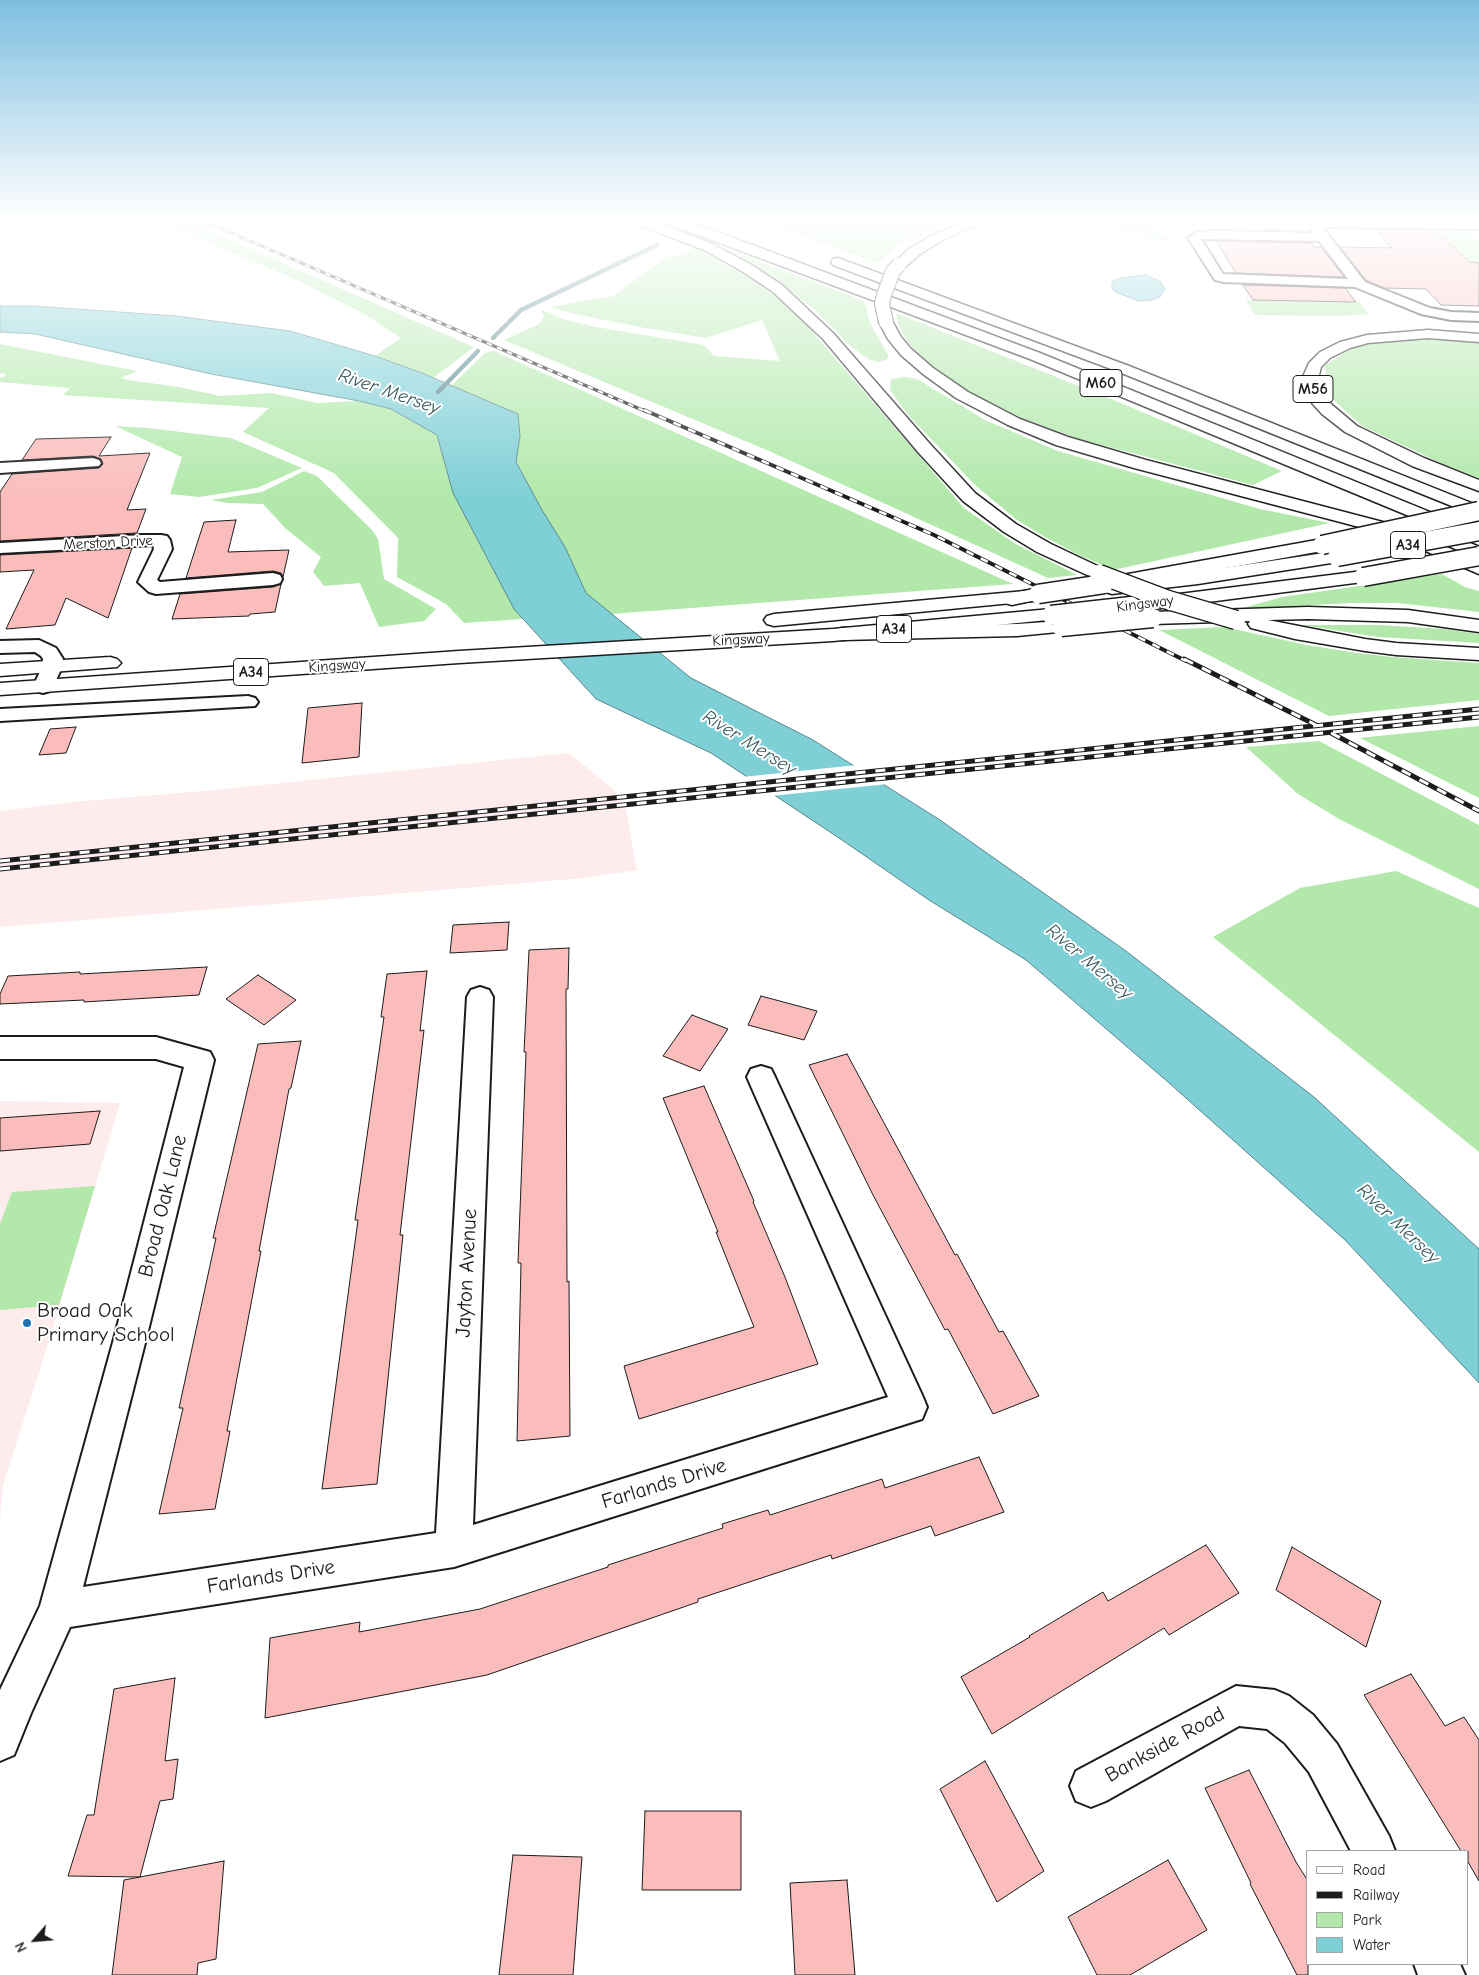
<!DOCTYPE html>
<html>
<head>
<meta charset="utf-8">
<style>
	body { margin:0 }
	#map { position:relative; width:1479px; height:1975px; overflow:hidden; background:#fff; font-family:"Comic Neue",sans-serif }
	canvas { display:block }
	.legend { position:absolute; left:1306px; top:1850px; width:162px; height:115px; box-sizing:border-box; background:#fff; border:1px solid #a4a4a4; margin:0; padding:6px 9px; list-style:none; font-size:15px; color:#1c1c1c }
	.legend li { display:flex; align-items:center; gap:10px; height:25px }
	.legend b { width:25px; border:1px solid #a4a4a4 }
	.north { position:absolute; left:10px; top:1915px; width:50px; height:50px; -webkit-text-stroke:4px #fff; paint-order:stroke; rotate:243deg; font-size:14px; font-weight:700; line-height:20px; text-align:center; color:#1c1c1c }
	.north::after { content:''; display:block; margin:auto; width:18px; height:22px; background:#1c1c1c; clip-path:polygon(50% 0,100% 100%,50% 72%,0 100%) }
</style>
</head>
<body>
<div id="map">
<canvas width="1479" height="1975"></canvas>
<ul class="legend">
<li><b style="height:6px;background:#fff"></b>Road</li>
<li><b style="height:6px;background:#1c1c1c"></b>Railway</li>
<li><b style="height:14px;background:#b2e9ab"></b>Park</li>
<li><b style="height:14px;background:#7ecfd6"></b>Water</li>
</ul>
<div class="north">N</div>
</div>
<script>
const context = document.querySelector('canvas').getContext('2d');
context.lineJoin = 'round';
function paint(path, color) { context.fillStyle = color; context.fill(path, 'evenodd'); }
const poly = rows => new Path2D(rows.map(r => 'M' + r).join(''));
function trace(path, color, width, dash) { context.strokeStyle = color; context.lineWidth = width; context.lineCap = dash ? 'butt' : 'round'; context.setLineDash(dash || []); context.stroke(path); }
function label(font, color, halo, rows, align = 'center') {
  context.font = font + ' "Comic Neue",sans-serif'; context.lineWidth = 4; context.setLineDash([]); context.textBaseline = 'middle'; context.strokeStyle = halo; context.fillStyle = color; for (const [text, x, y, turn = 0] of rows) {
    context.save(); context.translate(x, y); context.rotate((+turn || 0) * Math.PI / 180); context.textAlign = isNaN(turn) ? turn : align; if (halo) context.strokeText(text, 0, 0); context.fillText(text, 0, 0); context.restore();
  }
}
const built = poly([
	[569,753,614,790,626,810,637,870,584,878,0,927,0,811,73,802,215,790],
	[0,1101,120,1103,49,1341,3,1485,0,1521]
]);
const green = poly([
	[158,221,187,221,474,347,433,378,387,362,375,356,401,338,363,313,288,276],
	[764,221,952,221,900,243,877,263],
	[1098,221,1140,221,1156,226,1149,228,1173,238,1162,242],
	[1430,226,1461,227,1469,229,1475,234,1471,235,1479,243,1479,259,1477,260,1479,262,1457,262,1447,241,1448,240,1444,236,1427,233,1424,230],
	[718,246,864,301,870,323,889,356,886,360,879,362,868,359,848,344,814,309,760,271],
	[695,248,746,276,771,293,797,314,964,508,1014,543,1077,575,1048,578,769,451,504,340,539,324,544,317,540,309,563,319,596,327,704,345,714,356,780,361,762,320,706,338,640,327,575,314,550,307,613,296,659,262],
	[1246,300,1360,302,1368,314,1339,316,1254,315],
	[896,313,1121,403,1282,471,1253,485,1079,439,1020,417,973,394,933,368,915,351,905,337,898,324],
	[1395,339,1437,339,1479,342,1479,478,1443,464,1362,426,1327,394,1325,365,1350,350,1370,344],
	[0,344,137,371,121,378,128,380,179,387,220,396,272,393,317,403,359,401,391,409,437,435,453,493,514,609,523,619,464,623,446,604,397,577,398,538,334,473,243,432,269,408,63,395,70,388,0,382,0,378,6,376,3,373,0,374],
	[494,351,1013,584,611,614,586,593,565,547,542,510,516,461,520,436,518,414,450,387,485,353],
	[905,377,917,379,985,420,1058,451,1260,509,1330,523,1113,570,1077,554,1045,537,1017,520,975,485,909,416,890,390,891,379],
	[115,426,148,428,231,438,302,468,257,488,199,497,170,494,182,457],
	[304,471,317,476,372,530,378,539,384,579,436,609,424,621,379,627,360,583,324,586,313,572,321,557,286,529,263,504,227,503,211,500,262,492],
	[1442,574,1465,587,1479,591,1479,612,1398,603,1351,603,1239,609,1282,597],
	[1302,625,1378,625,1444,629,1479,634,1479,643,1378,637],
	[1224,627,1307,645,1357,653,1392,657,1479,663,1479,700,1329,716,1159,630],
	[1479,726,1479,798,1360,738,1368,737],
	[1319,741,1479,825,1479,889,1339,819,1298,794,1246,747],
	[1396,871,1479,908,1479,1152,1213,937,1300,888],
	[95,1186,59,1305,0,1310,0,1224,12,1192]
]);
const water = poly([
	[1146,275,1160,281,1165,289,1160,297,1152,300,1139,301,1115,292,1112,288,1112,282,1120,278,1146,275],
	[0,306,33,306,176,316,290,331,375,356,422,373,518,414,520,436,516,462,542,510,565,547,586,593,691,678,813,740,940,820,1126,951,1314,1097,1479,1249,1479,1383,1345,1240,1168,1082,1026,960,929,900,842,840,711,753,596,699,514,609,453,493,437,435,391,409,359,401,211,374,35,334,0,332,0,306]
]);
const pier = poly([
	[857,765,888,784,771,796,742,777]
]);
const stream = poly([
	[493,338,521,310,657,245],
	[438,392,478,351]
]);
const building = poly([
	[1203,221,1296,223,1302,231,1209,230,1203,221],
	[1378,233,1434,233,1442,236,1469,262,1479,263,1479,306,1441,305,1426,289,1384,288,1366,280,1340,247,1392,248,1378,233],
	[1216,241,1311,243,1314,247,1321,247,1344,277,1236,273,1216,241],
	[1243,285,1345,288,1356,302,1253,300,1243,285],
	[111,437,99,456,150,453,127,510,146,509,137,533,0,541,0,492,12,474,99,468,103,464,101,459,93,456,22,460,36,439,111,437],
	[236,520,228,552,289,550,283,577,281,573,273,571,186,578,204,522,236,520],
	[132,548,108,618,66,598,55,625,6,629,34,570,0,572,0,555,132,548],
	[281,584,275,612,250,614,249,616,172,619,180,594,273,587,281,584],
	[362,703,359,757,302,763,308,708,362,703],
	[76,727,66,753,39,755,50,729,76,727],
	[509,922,507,950,450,953,453,925,509,922],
	[569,948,568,989,566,989,567,1282,569,1281,570,1436,517,1441,521,1263,518,1263,526,1052,524,1052,529,950,569,948],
	[207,967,199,995,84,1002,84,1000,0,1004,0,994,8,976,80,972,80,974,207,967],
	[427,971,420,1031,424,1030,400,1235,403,1235,377,1484,322,1489,358,1220,355,1220,384,1017,381,1017,387,974,427,971],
	[258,975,296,1000,264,1025,226,999,258,975],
	[761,996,817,1011,804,1040,748,1025,761,996],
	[692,1015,728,1029,700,1071,663,1056,692,1015],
	[301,1041,291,1088,289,1089,259,1251,261,1251,227,1431,230,1431,215,1509,159,1514,183,1408,179,1408,216,1238,213,1238,258,1044,301,1041],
	[847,1054,955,1255,957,1254,999,1332,1003,1331,1039,1396,993,1414,948,1329,945,1330,873,1195,809,1065,847,1054],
	[704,1086,754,1201,753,1202,785,1277,818,1364,639,1419,624,1366,754,1327,716,1232,718,1232,663,1098,704,1086],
	[100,1111,90,1144,0,1151,0,1118,100,1111],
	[979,1457,1004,1512,935,1536,931,1526,832,1559,831,1555,698,1599,698,1602,487,1675,265,1718,270,1638,360,1622,359,1632,480,1609,608,1567,608,1565,723,1528,722,1524,768,1510,770,1515,882,1479,885,1488,979,1457],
	[1206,1545,1239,1593,1169,1635,1164,1628,992,1734,961,1677,1030,1637,1029,1636,1103,1592,1108,1601,1206,1545],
	[1292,1547,1381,1601,1366,1647,1276,1590,1292,1547],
	[1411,1674,1445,1726,1464,1717,1479,1740,1479,1881,1468,1862,1468,1851,1461,1851,1364,1695,1411,1674],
	[175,1678,165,1761,178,1759,173,1799,160,1801,140,1877,68,1876,87,1815,94,1815,114,1689,175,1678],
	[985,1761,1044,1871,997,1902,940,1789,985,1761],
	[1249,1770,1296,1862,1308,1881,1308,1975,1297,1975,1250,1884,1251,1883,1205,1788,1249,1770],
	[645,1811,741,1811,741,1890,642,1890,645,1811],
	[513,1855,582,1857,573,1975,499,1975,513,1855],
	[1168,1860,1207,1930,1130,1975,1097,1975,1068,1917,1168,1860],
	[224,1861,216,1959,198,1963,197,1975,112,1975,124,1880,224,1861],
	[847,1880,855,1975,795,1975,790,1883,847,1880]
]);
const minor = poly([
	[1315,221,1479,221,1479,229,1322,227,1365,282,1430,308,1451,312,1479,313,1479,321,1451,320,1421,314,1355,287,1224,282,1215,280,1188,238,1197,232,1216,231,1314,233,1309,225,1315,221],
	[1201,239,1319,241,1348,279,1223,274,1201,239],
	[93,458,99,460,101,463,99,466,0,473,0,463,93,458],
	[142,535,161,535,167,536,170,540,172,549,157,580,160,582,273,573,280,575,282,579,280,583,273,585,156,594,149,592,138,582,154,549,153,545,0,553,0,543,142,535],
	[39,640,56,648,63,659,62,667,53,687,50,691,43,693,36,691,33,687,42,667,43,659,41,656,35,652,0,653,0,641,39,640],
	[248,696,255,698,258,702,255,706,0,721,0,709,248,696],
	[480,987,489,990,493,997,473,1525,888,1397,747,1077,751,1069,761,1066,771,1069,775,1077,922,1395,927,1407,922,1419,454,1567,70,1627,31,1713,14,1755,0,1761,0,1690,40,1606,115,1335,184,1067,156,1059,0,1059,0,1037,156,1037,210,1052,214,1060,147,1335,83,1587,436,1533,467,997,471,990,480,987],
	[1236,1686,1275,1690,1289,1696,1313,1715,1337,1744,1389,1836,1395,1851,1351,1851,1309,1772,1285,1743,1267,1729,1239,1726,1106,1801,1091,1807,1076,1801,1070,1786,1076,1771,1236,1686],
	[1414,1964,1460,1964,1465,1975,1418,1975,1414,1964]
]);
const trunk = poly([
	[1337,551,1344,553,1346,557,1344,561,1198,584,1112,594,1105,592,1102,588,1105,584,1112,582,1198,572,1337,551],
	[1363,571,1370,573,1373,577,1370,581,1131,612,1124,610,1121,606,1124,602,1131,600,1363,571],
	[1036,590,1043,592,1046,596,1043,600,774,626,767,624,764,620,767,616,774,614,1036,590],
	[1051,609,1058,611,1061,615,1058,619,833,641,459,663,0,695,0,683,459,651,833,629,1051,609],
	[110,657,117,659,121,663,117,667,0,676,0,664,110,657]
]);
const motorway = poly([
	[634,221,652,221,712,244,750,264,782,285,833,333,930,444,975,493,1016,524,1051,544,1106,570,1109,574,1106,578,1322,539,1329,541,1331,545,1329,549,1322,551,1104,590,1097,588,1094,584,1098,580,1037,552,1004,532,963,501,918,452,823,339,772,291,740,270,704,250,636,224,634,221],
	[667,221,685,221,723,234,1040,353,1479,532,1479,545,1030,359,669,224,667,221],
	[967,221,984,221,939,242,920,254,904,268,894,268,892,265,910,248,931,236,967,221],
	[838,258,1129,366,1479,506,1479,517,1119,372,833,265,831,262,833,259,838,258],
	[886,318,891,319,901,337,911,349,933,368,968,392,1020,419,1068,437,1146,460,1398,526,1479,561,1479,574,1386,534,1134,468,1056,445,1008,425,956,398,923,374,901,355,888,339,879,322,881,319,886,318],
	[1428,330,1479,334,1479,342,1428,338,1368,343,1350,348,1330,358,1321,367,1318,379,1325,399,1357,426,1424,458,1479,480,1479,491,1412,466,1345,432,1322,414,1312,403,1302,379,1309,363,1320,352,1340,342,1367,335,1428,330],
	[1038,588,1045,590,1048,594,1045,598,1012,605,1005,603,1002,599,1005,595,1038,588],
	[1308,607,1408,610,1479,620,1479,632,1408,622,1308,619,1268,620,1365,639,1396,643,1479,648,1479,660,1396,655,1365,651,1295,639,1251,628,1248,624,1250,621,1153,624,1146,622,1143,618,1146,614,1153,612,1308,607],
	[1061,621,1068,623,1071,627,1068,631,1017,636,842,640,835,638,832,634,835,630,842,628,1017,624,1061,621]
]);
const railFar2 = poly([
	[204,221,647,412]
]);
const railFar1 = poly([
	[644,410,934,535,1186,661]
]);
const rail = poly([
	[1184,659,1316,725],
	[1331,733,1479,811],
	[0,861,1479,709],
	[0,869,1479,717]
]);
const trunkBridge = poly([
	[1337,557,1479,531],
	[1363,577,1479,556],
	[1051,615,1131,606]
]);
const motorwayBridgeFar1 = poly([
	[886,322,882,304,884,295,893,271,899,265]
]);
const motorwayBridge = poly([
	[1322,545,1479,511],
	[1099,574,1168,600,1236,620],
	[1038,594,1104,584],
	[1061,627,1153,618]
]);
const markers = [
	[27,1323,5,"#1f6fb2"]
];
const farStreetnames = [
	["Merston Drive",108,543,-3],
	["Kingsway",1145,604,-7],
	["Kingsway",741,640,-3],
	["Kingsway",337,666,-4]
];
const shields = [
	[1101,383,42],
	[1313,389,40],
	[1408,545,35],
	[894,629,35],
	[251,672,35]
];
const shieldNames = [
	["M60",1101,383],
	["M56",1313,389],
	["A34",1408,545],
	["A34",894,629],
	["A34",251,672]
];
const waterNames = [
	["River Mersey",389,392,19],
	["River Mersey",749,743,32],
	["River Mersey",1089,962,40],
	["River Mersey",1398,1224,44]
];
const nearStreetnames = [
	["Broad Oak Lane",163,1206,-76],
	["Jayton Avenue",467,1273,-87],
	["Farlands Drive",664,1484,-17],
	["Farlands Drive",271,1577,-9],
	["Bankside Road",1165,1745,-29]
];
const nearPoinames = [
	["Broad Oak",37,1311],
	["Primary School",37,1335]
];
paint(built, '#feebeb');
paint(green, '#b2e9ab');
paint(water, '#7ecfd6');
trace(water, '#57878c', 1);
paint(pier, '#fff');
trace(stream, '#57878c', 4.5);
paint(building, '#fabdbb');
trace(building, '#1c1c1c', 1);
trace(minor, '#1c1c1c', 4);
trace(trunk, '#1c1c1c', 3);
trace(motorway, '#1c1c1c', 3);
paint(minor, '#fff');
paint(trunk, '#fff');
paint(motorway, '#fff');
trace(railFar2, '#1c1c1c', 3);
trace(railFar1, '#1c1c1c', 4);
trace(rail, '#1c1c1c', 5);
trace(railFar2, '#fff', 2, [5.5]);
trace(railFar1, '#fff', 2.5, [8]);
trace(rail, '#fff', 3, [10]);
trace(trunkBridge, '#1c1c1c', 21, []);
trace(motorwayBridgeFar1, '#1c1c1c', 16, []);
trace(motorwayBridge, '#1c1c1c', 21, []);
trace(trunkBridge, '#fff', 18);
trace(motorwayBridgeFar1, '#fff', 14);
trace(motorwayBridge, '#fff', 18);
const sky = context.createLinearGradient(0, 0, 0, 498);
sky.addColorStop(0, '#7dbfe1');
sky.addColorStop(0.44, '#fff');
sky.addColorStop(1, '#ffffff00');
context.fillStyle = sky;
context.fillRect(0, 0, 1479, 498);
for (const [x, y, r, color] of markers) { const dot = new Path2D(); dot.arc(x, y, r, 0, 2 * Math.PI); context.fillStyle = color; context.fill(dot); trace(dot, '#fff', 2); }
label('15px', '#1c1c1c', '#fff', farStreetnames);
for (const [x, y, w] of shields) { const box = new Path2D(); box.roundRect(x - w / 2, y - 13.5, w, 27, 4); context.fillStyle = '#fff'; context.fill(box); trace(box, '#1c1c1c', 1); }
label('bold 16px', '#1c1c1c', null, shieldNames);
label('italic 19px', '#3e5b5d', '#fff', waterNames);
label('21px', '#1c1c1c', '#fff', nearStreetnames);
label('21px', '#1c1c1c', '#fff', nearPoinames, 'left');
</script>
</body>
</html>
